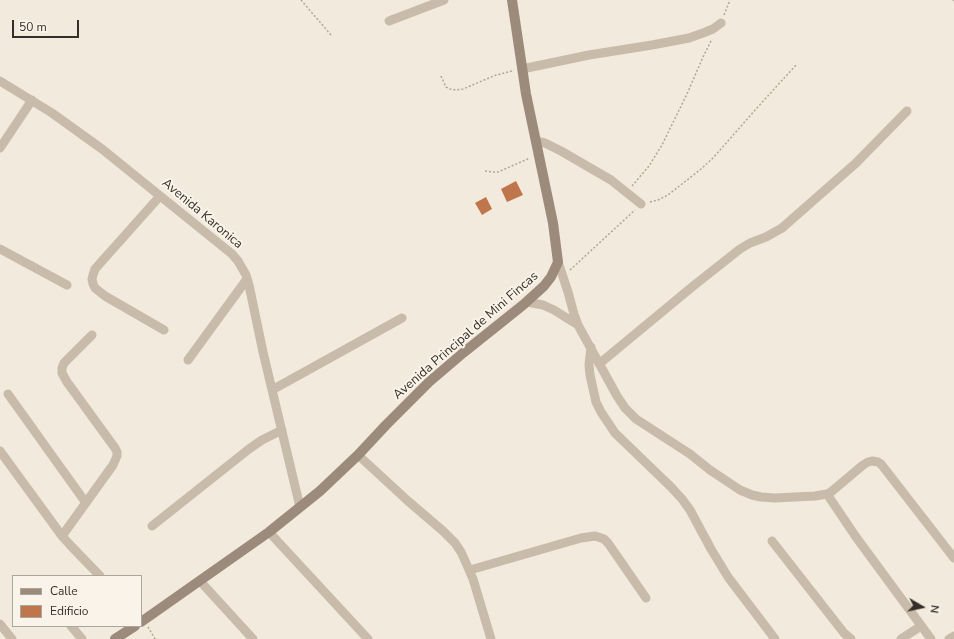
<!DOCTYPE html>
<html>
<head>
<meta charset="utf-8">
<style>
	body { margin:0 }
	#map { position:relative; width:954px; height:639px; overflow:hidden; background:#f1eadd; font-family:"Nunito Sans",sans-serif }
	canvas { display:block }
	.legend { position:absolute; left:12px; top:575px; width:130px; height:52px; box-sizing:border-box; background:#f9f3e9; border:1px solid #aba59c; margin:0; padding:5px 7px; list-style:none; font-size:12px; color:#362f29 }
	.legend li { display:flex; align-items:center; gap:8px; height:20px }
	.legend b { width:20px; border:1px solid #aba59c }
	.north { position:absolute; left:902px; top:587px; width:40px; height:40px; -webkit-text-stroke:3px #f9f3e9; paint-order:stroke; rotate:99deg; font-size:11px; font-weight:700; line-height:16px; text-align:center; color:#362f29 }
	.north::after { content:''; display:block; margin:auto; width:14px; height:18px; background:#362f29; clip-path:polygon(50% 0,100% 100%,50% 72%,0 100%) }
	.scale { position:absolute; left:12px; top:20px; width:67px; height:18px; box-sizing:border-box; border:2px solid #362f29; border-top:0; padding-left:5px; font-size:12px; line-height:14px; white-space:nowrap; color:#362f29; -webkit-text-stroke:3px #f9f3e9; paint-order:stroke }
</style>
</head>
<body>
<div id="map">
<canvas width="954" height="639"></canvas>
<ul class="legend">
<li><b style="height:5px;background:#9c8b7b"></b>Calle</li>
<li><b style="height:11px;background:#bf764d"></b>Edificio</li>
</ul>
<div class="north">N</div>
<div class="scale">50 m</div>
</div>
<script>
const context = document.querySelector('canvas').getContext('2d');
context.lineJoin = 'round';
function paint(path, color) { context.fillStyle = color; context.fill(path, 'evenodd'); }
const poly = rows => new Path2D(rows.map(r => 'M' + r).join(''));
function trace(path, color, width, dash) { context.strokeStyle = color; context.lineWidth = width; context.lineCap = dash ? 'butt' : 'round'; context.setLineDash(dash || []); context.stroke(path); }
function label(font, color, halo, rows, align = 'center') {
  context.font = font + ' "Nunito Sans",sans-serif'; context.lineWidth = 4; context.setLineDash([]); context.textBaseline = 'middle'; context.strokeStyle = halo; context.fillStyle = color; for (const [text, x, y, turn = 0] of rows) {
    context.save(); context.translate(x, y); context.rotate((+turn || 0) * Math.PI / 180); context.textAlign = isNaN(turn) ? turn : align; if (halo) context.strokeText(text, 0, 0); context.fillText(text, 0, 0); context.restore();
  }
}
const building = poly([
	[516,181,523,195,507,202,501,189],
	[486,197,492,209,482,215,475,203]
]);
const path = poly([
	[301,0,331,35],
	[953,0,954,1],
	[724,15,730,0],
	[441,76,446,87,450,89,456,90,463,89,496,75,512,71],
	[485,171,492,172,498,172,530,158],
	[632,186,649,166,662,145,687,94,703,57,712,39],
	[650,202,658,200,668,195,701,169,714,157,756,109,797,64],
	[570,270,635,210],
	[148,627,155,639]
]);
const street = poly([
	[389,21,444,0],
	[522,69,589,55,652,45,689,38,703,33,713,29,721,23],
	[0,81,52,113,102,149,232,254,238,261,246,275,249,285,263,352,300,507],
	[536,141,545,143,561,151,611,180,641,204],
	[0,148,32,100],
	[160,196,95,269,93,275,92,279,93,284,95,288,105,296,164,330],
	[0,249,67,285],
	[558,262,568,292,574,314,578,325,617,396,625,408,636,419,690,454,710,470,740,490,752,495,761,497,775,498,815,496,827,494,831,492,863,465,868,462,872,461,878,462,881,464,954,558],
	[527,302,543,305,554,310,578,325],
	[591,347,589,365,590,375,596,402,601,412,615,433,671,487,682,499,690,510,711,549,728,577,775,639],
	[188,360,247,279],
	[599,364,692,287,740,249,750,243,766,237,782,228,856,163,907,111],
	[272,390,402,318],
	[8,394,86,503],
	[0,451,62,536,71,546,100,576],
	[358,455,408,501,443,531,455,543,461,552,466,563,473,579,491,639],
	[827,494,856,537,931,639],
	[152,526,249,449,262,440,282,430],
	[269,532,368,639],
	[62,536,113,465,117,456,117,452,115,448,67,382,62,373,62,368,64,363,92,335],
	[772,541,844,633,851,639],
	[470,570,581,538,595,536,604,539,608,543,646,598],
	[200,581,253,639],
	[0,624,12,639],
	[71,626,82,639],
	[901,639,921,626],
	[949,639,954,636]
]);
const secondary = poly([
	[141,622,269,532,320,491,358,455,386,425,429,382,463,353,523,305,544,286,551,277,558,262,553,223,526,94,512,0],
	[115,639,135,626]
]);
const streetNames = [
	["Avenida Karonica",202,214,40],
	["Avenida Principal de Mini Fincas",466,336,-41]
];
paint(building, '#bf764d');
trace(path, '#b4a694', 1.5, [2, 2]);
trace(street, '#c8bbaa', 9);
trace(secondary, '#9c8b7b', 10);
label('13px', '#362f29', '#f9f3e9', streetNames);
</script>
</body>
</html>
